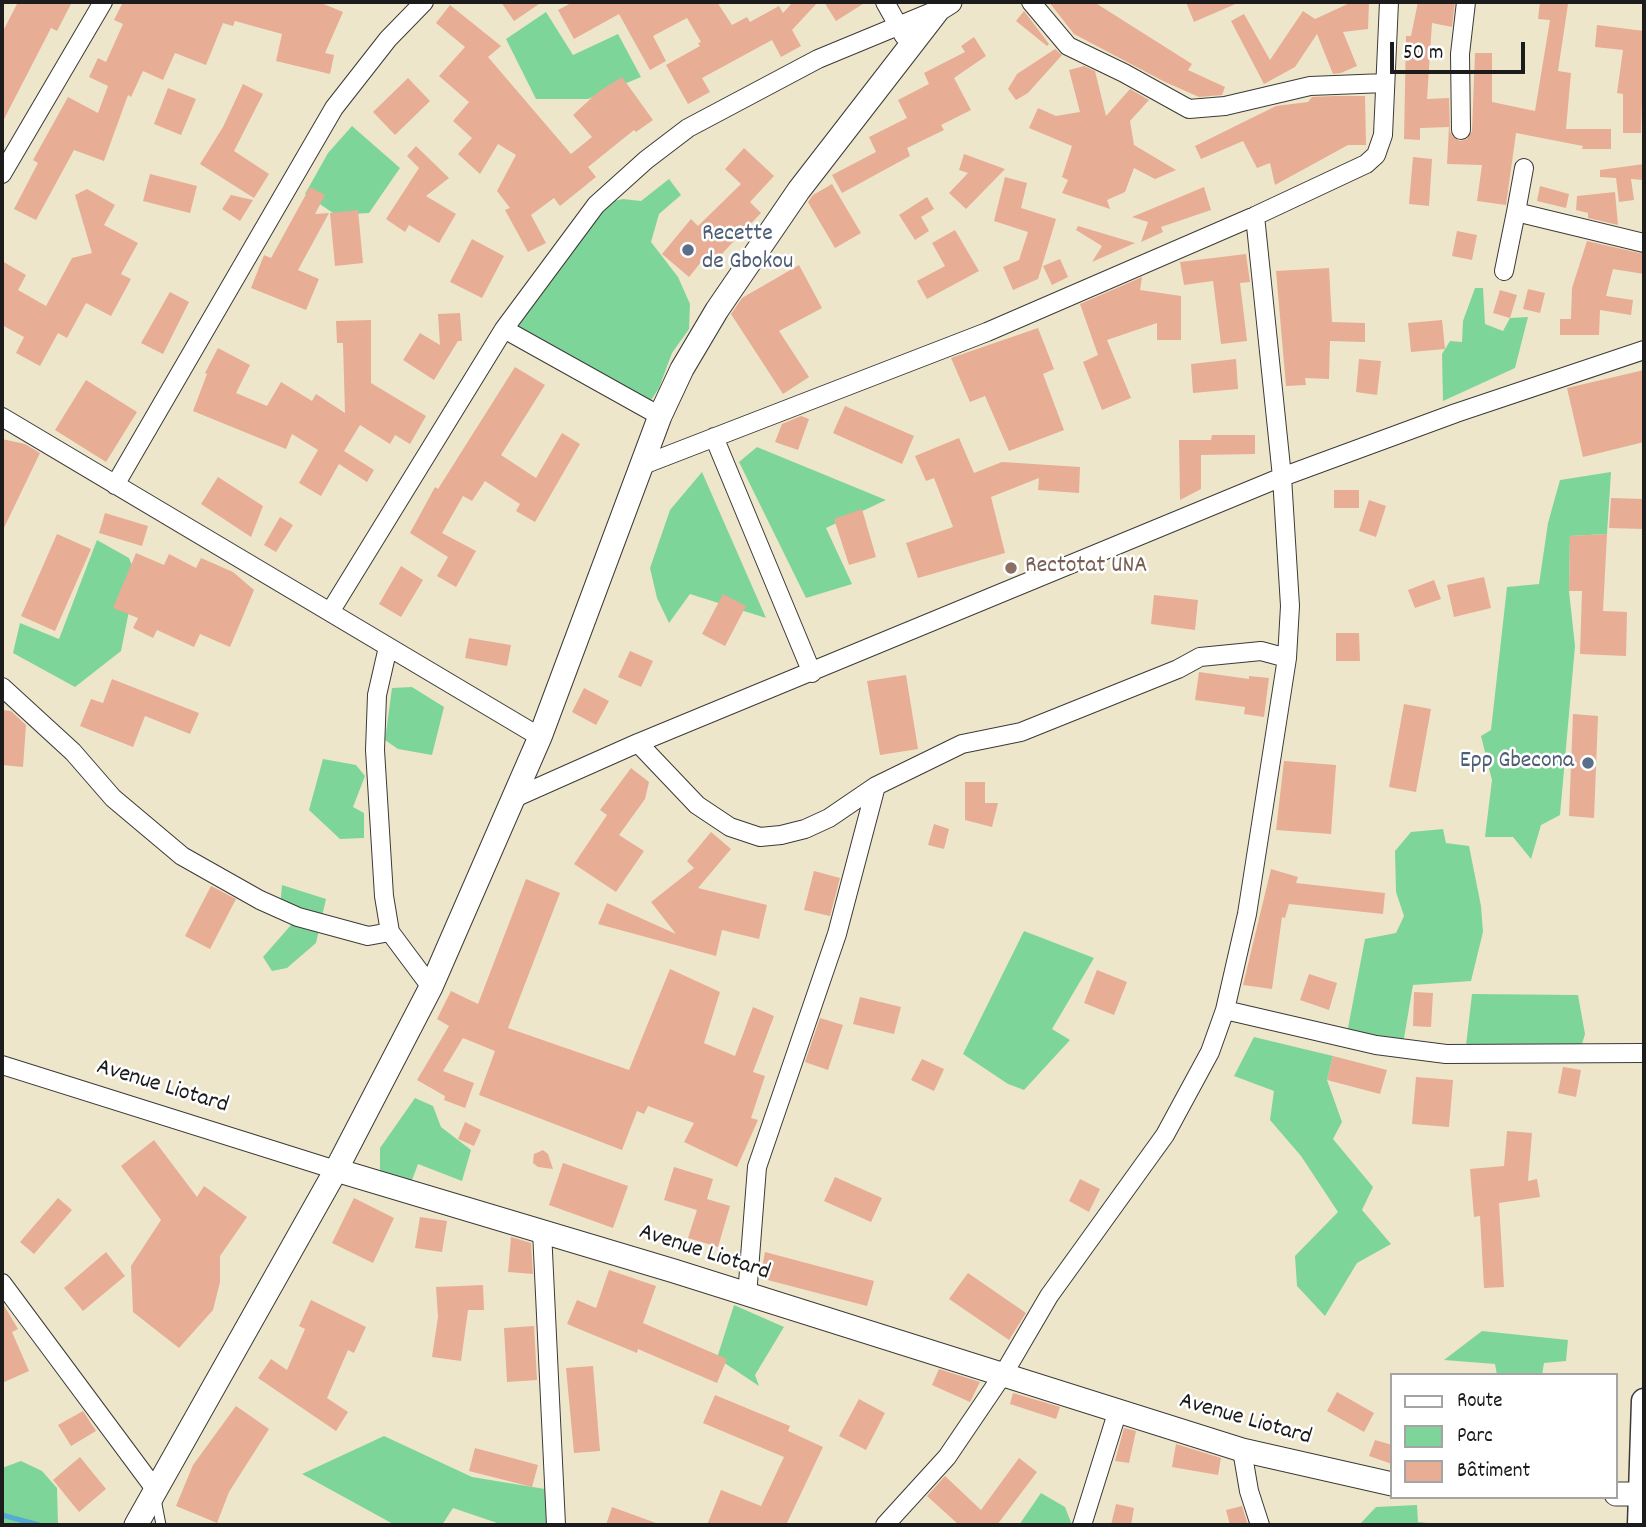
<!DOCTYPE html>
<html>
<head>
<meta charset="utf-8">
<style>
	body { margin:0 }
	#map { position:relative; width:1646px; height:1527px; overflow:hidden; background:#eee6cb; font-family:Dekko,sans-serif }
	canvas { display:block }
	.frame { position:absolute; inset:0; border:4px solid #1c1c1c; pointer-events:none }
	.legend { position:absolute; left:1390px; top:1373px; width:228px; height:126px; box-sizing:border-box; background:#fff; border:2px solid #a4a4a4; margin:0; padding:9px 12px; list-style:none; font-size:21px; color:#1c1c1c }
	.legend li { display:flex; align-items:center; gap:14px; height:35px }
	.legend b { width:35px; border:2px solid #a4a4a4 }
	.scale { position:absolute; left:1390px; top:42px; width:135px; height:32px; box-sizing:border-box; border:4px solid #1c1c1c; border-top:0; padding-left:9px; font-size:21px; line-height:24px; white-space:nowrap; color:#1c1c1c; -webkit-text-stroke:5px #fff; paint-order:stroke }
</style>
</head>
<body>
<div id="map">
<canvas width="1646" height="1527"></canvas>
<div class="frame"></div>
<ul class="legend">
<li><b style="height:9px;background:#fff"></b>Route</li>
<li><b style="height:19px;background:#7ed59a"></b>Parc</li>
<li><b style="height:19px;background:#e7ad95"></b>Bâtiment</li>
</ul>
<div class="scale">50 m</div>
</div>
<script>
const context = document.querySelector('canvas').getContext('2d');
context.lineJoin = 'round';
function paint(path, color) { context.fillStyle = color; context.fill(path, 'evenodd'); }
const poly = rows => new Path2D(rows.map(r => 'M' + r).join(''));
function trace(path, color, width, dash) { context.strokeStyle = color; context.lineWidth = width; context.lineCap = dash ? 'butt' : 'round'; context.setLineDash(dash || []); context.stroke(path); }
function label(font, color, halo, rows, align = 'center') {
  context.font = font + ' Dekko,sans-serif'; context.lineWidth = 5; context.setLineDash([]); context.textBaseline = 'middle'; context.strokeStyle = halo; context.fillStyle = color; for (const [text, x, y, turn = 0] of rows) {
    context.save(); context.translate(x, y); context.rotate((+turn || 0) * Math.PI / 180); context.textAlign = isNaN(turn) ? turn : align; if (halo) context.strokeText(text, 0, 0); context.fillText(text, 0, 0); context.restore();
  }
}
const green = poly([
	[546,12,573,55,618,34,641,77,588,99,536,99,506,39],
	[352,126,400,168,369,213,336,215,305,194,328,153],
	[669,179,681,195,659,214,651,242,678,277,690,304,689,329,672,353,659,388,646,408,504,329,596,205,623,199,641,201],
	[1475,288,1483,288,1485,324,1503,331,1510,318,1528,317,1515,368,1443,401,1442,354,1450,341,1462,342,1463,321],
	[757,447,886,500,826,528,852,584,806,598,739,462],
	[702,472,766,618,690,594,669,623,657,598,650,568,670,510],
	[1611,472,1607,534,1570,536,1569,591,1575,646,1560,815,1541,825,1531,859,1513,837,1485,837,1492,780,1481,736,1491,730,1507,587,1539,584,1548,523,1560,480],
	[97,540,129,558,136,576,121,651,75,687,13,653,20,623,59,639],
	[412,687,444,707,432,755,398,749,385,740,392,688],
	[323,759,356,765,365,776,353,807,364,813,364,838,340,839,309,810],
	[1443,829,1446,843,1469,846,1481,906,1483,932,1471,981,1413,985,1403,1044,1347,1033,1365,939,1396,933,1404,916,1396,892,1395,851,1411,832],
	[282,885,326,899,316,943,287,968,272,971,263,957,298,917,280,908],
	[1024,931,1094,958,1052,1029,1070,1040,1024,1090,1008,1084,963,1054],
	[1472,994,1578,995,1585,1034,1579,1054,1465,1054],
	[1254,1037,1333,1056,1327,1080,1342,1122,1333,1139,1373,1187,1362,1210,1391,1244,1357,1263,1325,1316,1297,1286,1295,1256,1338,1212,1301,1156,1270,1120,1274,1091,1234,1076],
	[415,1098,433,1106,441,1127,471,1150,462,1181,418,1164,408,1191,380,1177,380,1148],
	[734,1305,784,1327,755,1375,759,1386,717,1358],
	[1482,1331,1568,1340,1566,1361,1544,1363,1542,1375,1497,1375,1495,1364,1444,1360],
	[384,1436,472,1477,551,1490,556,1525,503,1525,453,1508,442,1525,395,1525,302,1474],
	[21,1461,42,1471,57,1488,58,1525,2,1525,2,1468],
	[1041,1493,1065,1507,1072,1525,1019,1525],
	[1417,1505,1418,1522,1446,1525,1359,1525,1376,1507]
]);
const stream = poly([
	[2,1515,39,1525]
]);
const building = poly([
	[18,2,72,2,57,31,51,28,2,123,2,33],
	[123,2,319,2,343,12,325,53,334,55,330,74,276,61,282,34,235,21,233,26,223,23,206,65,175,53,163,80,143,71,131,97,128,95,104,161,74,150,36,220,14,209,38,163,33,160,68,97,98,113,108,86,89,77,98,58,106,62,123,24,114,20],
	[501,2,542,2,514,21],
	[573,2,717,2,732,25,747,17,750,22,779,6,783,13,793,2,818,2,792,30,801,46,781,57,772,40,702,78,710,92,688,104,666,65,700,46,698,43,701,42,687,18,653,36,666,61,650,70,619,14,574,39,558,10],
	[824,2,866,2,836,21],
	[1049,2,1094,2,1192,64,1188,70,1225,87,1222,95,1199,97,1165,82,1074,34],
	[1186,2,1240,2,1194,22],
	[1352,2,1369,2,1368,29,1343,32,1357,66,1341,73,1333,74,1317,34,1295,67,1264,84,1231,21,1244,14,1270,60,1303,11,1315,19],
	[1418,2,1455,2,1452,27,1432,23,1427,99,1449,98,1450,131,1452,136,1460,141,1467,139,1472,131,1475,53,1492,53,1492,102,1535,111,1550,20,1538,19,1540,2,1568,4,1558,71,1571,73,1566,129,1611,129,1611,149,1582,149,1583,146,1516,133,1506,205,1477,201,1482,165,1447,164,1449,127,1420,128,1420,140,1404,139,1406,36,1411,36],
	[450,5,501,46,488,57,571,154,592,137,573,115,598,92,622,77,653,120,636,132,634,130,588,167,596,177,560,206,554,198,531,215,546,243,528,252,505,210,510,208,497,191,516,155,498,144,480,174,458,154,472,138,453,121,469,102,439,76,465,47,436,23],
	[1024,11,1049,44,1047,46,1016,21],
	[1597,25,1644,31,1641,133,1623,133,1623,94,1617,93,1623,50,1595,47],
	[974,37,986,56,954,78,971,110,941,125,944,130,907,148,910,156,842,193,832,175,876,152,869,137,907,118,898,100,929,84,924,73,965,52,961,46],
	[1055,49,1062,55,1028,93,1016,100,1008,89,1017,74],
	[1084,66,1095,71,1106,116,1130,89,1149,100,1130,121,1134,145,1176,170,1155,179,1134,168,1125,192,1107,200,1110,209,1062,193,1068,180,1062,177,1072,146,1029,128,1038,108,1056,116,1080,112,1069,70],
	[408,78,430,101,395,135,373,112],
	[243,84,263,94,234,151,269,174,254,198,200,164,223,127],
	[168,88,196,99,181,135,154,124],
	[1334,96,1365,96,1366,145,1348,145,1275,185,1270,163,1257,168,1243,141,1201,159,1195,146,1276,106,1308,102,1312,97],
	[416,146,449,178,426,196,456,214,439,243,409,225,405,232,386,219,419,168,407,156],
	[744,148,774,176,750,202,761,213,714,262,706,256,689,277,662,254,691,219,698,226,741,184,725,169],
	[964,154,1005,169,966,209,949,193,968,173,959,170],
	[1413,157,1432,159,1429,206,1409,204],
	[1644,164,1644,180,1631,179,1634,200,1619,202,1616,178,1600,177,1600,170],
	[150,174,197,186,190,213,143,201],
	[1005,177,1027,183,1021,208,1056,219,1038,279,1013,290,1003,267,1019,260,1028,232,994,221],
	[832,184,861,233,835,248,808,202,813,195],
	[1540,186,1569,194,1566,208,1537,201],
	[310,187,325,195,315,214,329,213,298,270,319,279,306,310,251,288,264,255,271,258],
	[1204,187,1211,210,1161,227,1163,232,1141,242,1148,222,1132,217],
	[87,189,115,205,104,225,138,243,121,274,131,279,111,316,86,303,67,338,58,333,40,366,16,353,24,337,2,325,2,261,26,275,18,290,46,306,72,258,92,253,75,195],
	[1615,192,1618,225,1588,218,1588,213,1576,210,1577,196],
	[231,195,253,200,240,221,222,209],
	[927,197,934,209,921,217,929,231,915,240,899,215],
	[358,210,363,263,335,266,330,213],
	[1078,226,1135,243,1092,262,1102,246,1076,230],
	[955,230,979,271,927,299,917,281,945,266,932,243],
	[1457,231,1477,235,1472,260,1452,256],
	[472,239,504,256,482,298,450,282],
	[1587,241,1644,254,1644,274,1613,269,1606,296,1633,300,1631,315,1600,310,1599,335,1560,335,1560,319,1571,319,1572,288],
	[1246,254,1250,282,1240,283,1247,341,1221,344,1213,281,1184,285,1180,262],
	[1060,259,1068,277,1052,285,1043,266],
	[799,265,822,308,779,331,809,377,783,394,731,314,742,298],
	[1329,268,1332,322,1365,323,1365,342,1330,341,1329,379,1305,378,1306,385,1286,386,1276,271],
	[1142,277,1140,290,1181,296,1181,340,1157,340,1157,323,1107,340,1131,398,1102,410,1083,362,1098,355,1080,304],
	[1528,289,1545,293,1540,313,1523,309],
	[1500,290,1517,295,1510,318,1493,313],
	[170,292,189,302,163,354,141,343],
	[460,313,462,341,458,341,434,380,403,360,420,333,440,345,438,314],
	[371,320,371,383,426,416,410,444,395,435,390,444,360,425,344,451,374,470,367,482,339,464,321,496,299,483,318,450,292,434,286,449,193,411,207,374,205,373,218,348,250,365,236,393,267,406,281,382,312,401,316,394,345,413,343,343,337,343,336,321],
	[1442,320,1445,349,1411,352,1408,323],
	[1038,328,1054,369,1043,374,1064,430,1009,451,985,396,970,402,951,358],
	[1236,359,1238,389,1193,393,1191,364],
	[1359,359,1381,361,1377,395,1356,392],
	[515,367,545,385,501,455,536,478,562,433,580,444,535,522,516,511,520,504,485,481,472,501,463,496,442,533,476,551,456,587,437,576,448,557,410,533,435,487,438,489],
	[1644,370,1644,442,1583,457,1567,388],
	[86,380,137,412,106,462,55,430],
	[845,406,914,436,902,464,833,433],
	[801,416,809,419,798,450,775,442,782,424],
	[1212,435,1255,435,1255,454,1201,455,1201,489,1180,500,1179,440,1211,440],
	[959,438,974,473,1002,462,1080,467,1079,493,1038,490,1039,478,991,497,1005,553,918,578,906,543,953,527,934,478,926,481,915,456],
	[2,439,25,444,40,453,2,532],
	[218,477,263,506,251,537,201,504],
	[1334,490,1359,490,1359,508,1334,508],
	[1611,498,1644,499,1644,529,1609,528],
	[1369,500,1386,506,1376,537,1359,531],
	[862,509,876,557,849,565,834,519],
	[105,513,148,526,142,546,99,533],
	[280,517,293,525,276,552,264,545],
	[57,534,91,549,55,631,21,616],
	[1607,534,1603,611,1627,612,1626,656,1580,654,1582,591,1569,591,1570,536],
	[136,553,164,565,169,554,196,568,201,558,233,572,254,590,230,647,200,634,194,647,157,630,153,638,133,628,138,618,113,608],
	[401,566,423,580,401,617,379,604],
	[1484,577,1491,608,1454,617,1447,585],
	[1434,580,1441,599,1415,608,1408,590],
	[723,594,746,606,725,646,702,634],
	[1154,595,1198,600,1195,630,1151,624],
	[1336,633,1359,633,1360,661,1336,661],
	[469,638,511,645,507,666,465,658],
	[630,651,653,661,641,687,618,677],
	[1199,672,1249,679,1249,676,1269,678,1264,717,1244,714,1245,707,1195,700],
	[906,675,918,749,880,755,867,681],
	[112,679,199,713,190,734,145,716,133,747,80,726,91,699,103,703],
	[584,688,609,701,596,725,572,712],
	[1404,704,1431,709,1416,792,1389,787],
	[2,710,11,711,26,725,23,767,2,765],
	[1573,714,1598,716,1594,818,1569,816],
	[1284,761,1336,765,1331,834,1276,830],
	[631,768,649,782,645,799,619,835,644,851,616,892,574,864,607,815,600,810],
	[965,782,985,782,985,803,998,803,992,827,965,820],
	[934,824,949,829,944,849,928,845],
	[711,832,731,849,698,888,767,905,759,939,722,930,716,956,598,924,607,903,676,934,651,902,694,868,687,861],
	[1271,869,1298,877,1296,883,1385,893,1383,914,1289,904,1285,918,1282,917,1272,989,1243,985],
	[814,871,840,878,830,916,804,910],
	[526,879,560,893,508,1028,629,1070,670,969,720,992,704,1043,735,1056,753,1007,774,1016,753,1072,765,1076,751,1118,758,1120,737,1167,684,1142,694,1123,648,1106,644,1114,637,1111,622,1150,479,1095,495,1051,463,1038,443,1071,474,1083,465,1108,444,1100,445,1096,417,1080,449,1026,437,1019,451,991,478,1004],
	[211,886,236,899,210,949,185,936],
	[1097,970,1127,982,1114,1015,1084,1003],
	[1309,974,1337,983,1329,1010,1300,1000],
	[1414,992,1433,993,1431,1027,1413,1026],
	[860,997,901,1007,894,1034,853,1024],
	[820,1018,843,1025,828,1070,805,1062],
	[1333,1056,1387,1070,1380,1094,1327,1080],
	[922,1059,944,1069,934,1091,911,1080],
	[1563,1067,1581,1070,1576,1097,1558,1093],
	[1416,1077,1453,1080,1449,1127,1412,1124],
	[465,1122,481,1130,474,1146,458,1139],
	[1507,1131,1532,1133,1528,1181,1537,1179,1540,1197,1499,1203,1504,1287,1484,1288,1480,1216,1474,1217,1470,1169,1504,1166],
	[154,1140,197,1197,204,1186,247,1217,220,1256,220,1282,213,1310,179,1348,133,1312,131,1266,161,1220,121,1166],
	[543,1150,548,1154,553,1169,538,1167,533,1163,534,1154],
	[563,1163,628,1186,613,1228,549,1205],
	[674,1167,713,1179,707,1199,730,1206,718,1247,688,1238,697,1210,664,1200],
	[835,1177,882,1198,871,1222,824,1201],
	[1080,1179,1100,1189,1089,1212,1069,1201],
	[58,1198,72,1210,34,1254,20,1242],
	[354,1198,394,1218,373,1263,332,1243],
	[420,1217,447,1221,442,1252,415,1248],
	[511,1237,531,1243,533,1274,508,1272],
	[106,1252,125,1276,83,1311,64,1288],
	[765,1252,874,1281,867,1306,760,1278],
	[609,1270,656,1286,643,1323,727,1359,717,1383,638,1349,637,1353,567,1324,577,1300,596,1308],
	[968,1273,1026,1313,1009,1340,949,1299],
	[483,1285,484,1310,468,1310,461,1361,432,1357,438,1317,436,1287],
	[311,1300,366,1327,354,1353,348,1350,327,1398,348,1412,336,1431,258,1378,271,1359,287,1370,305,1329,299,1326],
	[2,1302,18,1329,12,1332,29,1371,2,1383],
	[534,1326,537,1380,507,1382,504,1328],
	[593,1366,600,1451,574,1453,566,1368],
	[939,1369,980,1382,970,1402,932,1385],
	[1337,1392,1374,1413,1364,1432,1327,1411],
	[1013,1393,1060,1407,1056,1419,1010,1404],
	[715,1395,790,1426,788,1431,823,1447,786,1525,707,1525,721,1490,761,1506,784,1457,703,1423],
	[859,1399,885,1413,866,1450,839,1436],
	[236,1406,269,1429,229,1492,217,1523,176,1506,193,1465],
	[83,1411,96,1431,71,1446,58,1425],
	[1124,1428,1136,1431,1129,1463,1115,1461],
	[1375,1440,1392,1445,1392,1464,1369,1456],
	[1176,1444,1221,1458,1218,1475,1172,1467],
	[475,1448,538,1465,532,1487,469,1471],
	[80,1457,106,1489,79,1512,53,1480],
	[1019,1458,1037,1472,997,1525,959,1525,927,1496,945,1476,981,1510],
	[1116,1504,1134,1508,1131,1525,1111,1525],
	[1242,1506,1248,1525,1230,1525,1226,1510],
	[612,1507,656,1523,656,1525,606,1525]
]);
const service = poly([
	[156,1499,161,1525]
]);
const minor = poly([
	[885,2,904,36],
	[1031,2,1068,46,1124,73,1189,109,1225,106,1310,86,1385,83],
	[1461,130,1460,54,1466,2],
	[2,174,103,2],
	[1516,212,1524,168],
	[1504,271,1516,212,1644,243],
	[504,329,660,416],
	[2,417,540,737],
	[714,437,812,673],
	[643,465,987,332,1255,216,1366,164,1376,155,1383,135,1389,2],
	[115,485,334,108,388,39,424,2],
	[330,612,504,329,596,205,646,160,688,128,818,59,939,9],
	[388,647,377,695,375,750,384,896,390,932,431,987],
	[2,687,73,752,113,798,182,856,260,900,298,917,368,936,390,932],
	[638,743,697,805,730,827,760,837,781,835,805,829,829,818,876,786,962,744,1021,732,1178,669,1200,657,1261,651,1287,658],
	[512,799,638,743,1282,477,1456,413,1644,350],
	[1225,1010,1376,1045,1446,1054,1644,1053],
	[2,1065,336,1170],
	[542,1231,556,1525],
	[2,1283,155,1489],
	[747,1296,757,1167,837,934,876,786],
	[1242,1450,1249,1491,1260,1525],
	[885,1525,947,1457,1004,1373,1049,1296,1165,1135,1210,1052,1225,1010,1247,914,1287,658,1290,606,1282,477,1255,216],
	[1082,1525,1118,1410]
]);
const tertiary = poly([
	[336,1170,674,1271,1242,1450,1392,1484],
	[1616,1494,1644,1494],
	[136,1525,336,1170,431,987,540,737,660,416,682,369,717,310,799,190,939,9,950,2]
]);
const secondary = poly([
	[1640,1525,1644,1401]
]);
const markers = [
	[688,250,7,"#5c6f8a"],
	[1011,568,7,"#8d6e63"],
	[1588,763,7,"#5c6f8a"]
];
const serviceNames = [
	["Recette",702,236],
	["de Gbokou",702,264],
	["Epp Gbecona",1574,763,"right"]
];
const educationNames = [
	["Rectotat UNA",1025,568]
];
const streetNames = [
	["Avenue Liotard",162,1088,17],
	["Avenue Liotard",704,1254,18],
	["Avenue Liotard",1245,1421,16]
];
paint(green, '#7ed59a');
trace(stream, '#55abd1', 5);
paint(building, '#e7ad95');
trace(service, '#3c3a36', 11);
trace(minor, '#3c3a36', 20);
trace(tertiary, '#3c3a36', 25);
trace(secondary, '#3c3a36', 27);
trace(service, '#fff', 9);
trace(minor, '#fff', 18);
trace(tertiary, '#fff', 23);
trace(secondary, '#fff', 24);
for (const [x, y, r, color] of markers) { const dot = new Path2D(); dot.arc(x, y, r, 0, 2 * Math.PI); context.fillStyle = color; context.fill(dot); trace(dot, '#fff', 2.5); }
label('24px', '#4e5e75', '#fff', serviceNames, 'left');
label('24px', '#785e54', '#fff', educationNames, 'left');
label('24px', '#1c1c1c', '#fff', streetNames);
</script>
</body>
</html>
